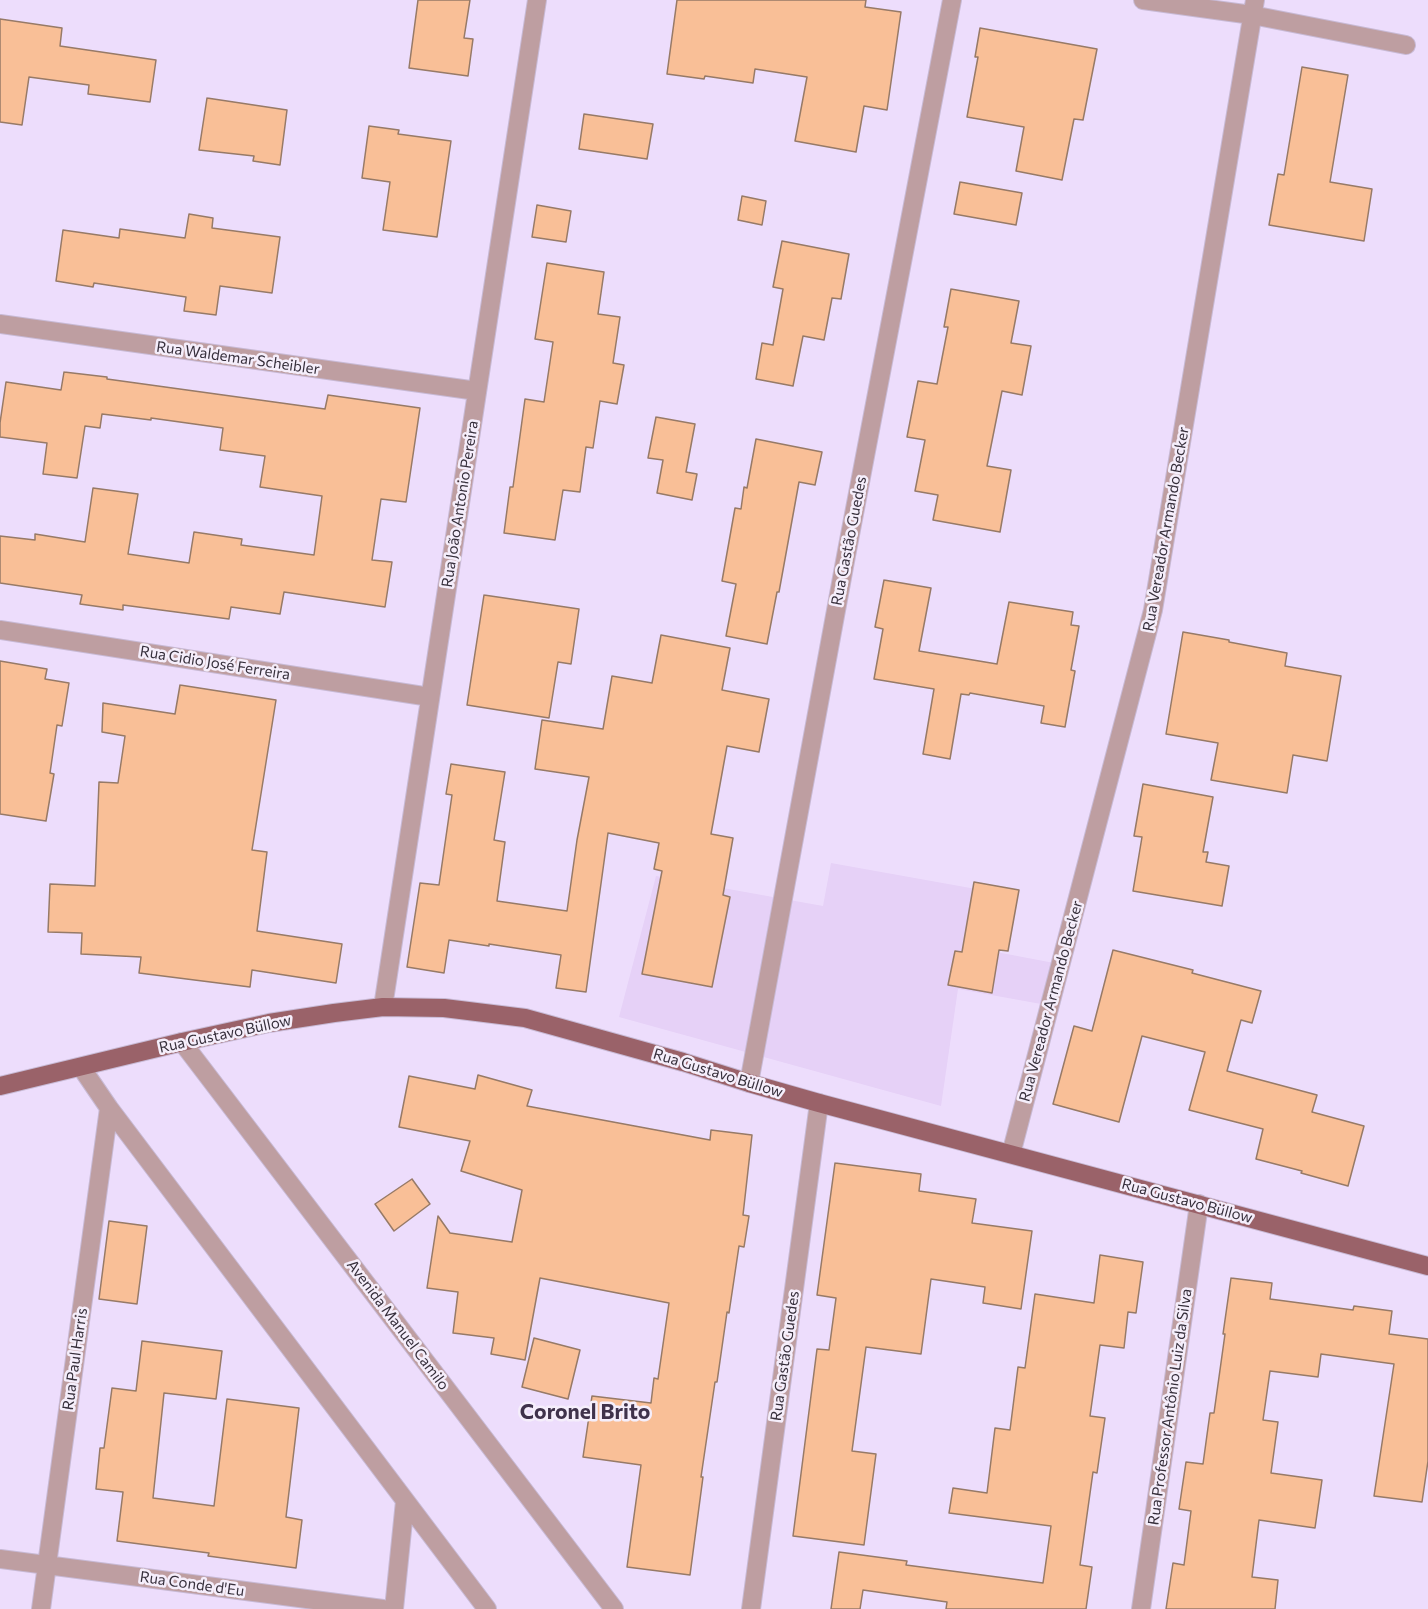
<!DOCTYPE html>
<html>
<head>
<meta charset="utf-8">
<style>
	body { margin:0 }
	canvas { display:block; background:#edddfc }
</style>
</head>
<body>
<canvas width="1428" height="1609"></canvas>
<script>
const context = document.querySelector('canvas').getContext('2d');
context.lineJoin = 'round';
function paint(path, color) { context.fillStyle = color; context.fill(path, 'evenodd'); }
const poly = rows => new Path2D(rows.map(r => 'M' + r).join(''));
function trace(path, color, width, dash) { context.strokeStyle = color; context.lineWidth = width; context.lineCap = dash ? 'butt' : 'round'; context.setLineDash(dash || []); context.stroke(path); }
function label(font, color, halo, rows, align = 'center') {
  context.font = font + ' Commissioner,sans-serif'; context.lineWidth = 5; context.setLineDash([]); context.textBaseline = 'middle'; context.strokeStyle = halo; context.fillStyle = color; for (const [text, x, y, turn = 0] of rows) {
    context.save(); context.translate(x, y); context.rotate((+turn || 0) * Math.PI / 180); context.textAlign = isNaN(turn) ? turn : align; if (halo) context.strokeText(text, 0, 0); context.fillText(text, 0, 0); context.restore();
  }
}
const built = poly([
	[831,863,976,889,965,946,1054,963,1041,1004,958,989,941,1106,619,1017,656,876,823,906]
]);
const building = poly([
	[418,0,470,0,464,38,473,39,468,76,409,68,418,0],
	[677,0,866,0,865,7,901,12,887,110,864,106,856,152,795,141,807,77,755,69,753,83,705,76,704,79,667,74,677,0],
	[0,19,62,28,60,46,156,60,150,102,88,94,89,85,29,77,22,125,0,122,0,19],
	[980,28,1097,49,1083,120,1074,119,1062,180,1016,171,1024,127,967,117,978,57,975,57,980,28],
	[1302,67,1348,75,1330,182,1372,189,1364,241,1269,225,1278,174,1284,175,1302,67],
	[207,98,287,110,280,165,253,161,254,156,199,150,207,98],
	[584,114,653,124,647,159,579,149,584,114],
	[369,126,399,130,398,134,451,141,437,237,383,230,390,182,362,178,369,126],
	[960,182,1022,193,1016,225,954,214,960,182],
	[742,196,766,201,762,225,738,220,742,196],
	[537,205,571,211,566,242,532,237,537,205],
	[189,214,213,218,212,228,280,237,272,293,220,286,216,315,184,311,186,297,94,283,93,287,56,281,63,230,119,238,120,229,185,238,189,214],
	[782,241,849,254,841,299,832,298,824,340,803,336,793,386,756,379,762,343,773,345,783,289,773,287,782,241],
	[547,263,604,272,598,314,620,317,613,363,624,365,617,404,600,401,593,448,586,447,580,492,563,490,555,540,504,533,510,487,513,487,525,399,544,402,553,342,535,339,547,263],
	[951,289,1019,301,1011,343,1031,346,1022,395,1002,391,987,466,1011,470,1000,532,933,520,938,495,915,491,925,440,907,437,918,381,937,384,948,327,944,327,951,289],
	[64,372,107,377,107,379,325,409,328,395,420,408,406,502,381,499,372,560,392,562,385,607,284,592,280,614,231,607,229,619,123,605,123,610,80,604,82,595,0,583,0,536,35,540,35,534,85,542,93,488,138,494,128,554,189,563,194,532,242,539,241,545,314,555,322,496,260,487,265,456,220,450,223,428,151,418,151,420,102,414,100,428,85,426,77,478,43,474,47,443,0,437,0,423,6,382,61,390,64,372],
	[656,417,695,424,686,472,697,474,692,500,657,493,663,460,648,458,656,417],
	[756,439,822,452,815,485,799,482,779,592,777,592,767,644,726,636,736,584,722,581,735,508,741,509,744,487,747,488,756,439],
	[884,580,931,588,919,651,997,664,1009,602,1073,612,1071,625,1079,626,1071,670,1075,671,1065,727,1041,723,1044,706,970,693,969,695,961,694,950,759,923,754,934,689,874,679,883,629,875,627,884,580],
	[484,595,579,609,571,664,558,662,549,718,467,705,484,595],
	[1183,632,1229,640,1229,642,1287,653,1285,666,1341,676,1327,761,1293,755,1287,793,1211,780,1218,743,1166,734,1183,632],
	[661,635,730,648,722,690,769,699,759,752,727,746,711,834,733,838,723,895,730,897,712,987,642,974,662,871,654,869,659,843,608,833,586,992,556,988,561,955,489,944,489,946,449,940,444,973,407,967,420,883,439,885,452,795,446,794,451,764,505,772,494,840,505,842,497,901,567,911,577,840,589,777,535,769,542,720,603,729,612,676,652,683,661,635],
	[0,661,47,669,45,679,69,683,62,726,57,725,50,773,54,774,46,821,0,814,0,661],
	[180,685,276,700,252,850,267,852,257,931,342,944,336,983,252,970,250,987,139,973,141,957,81,954,82,933,48,932,50,884,95,886,99,782,118,783,125,736,102,732,103,703,175,714,180,685],
	[1143,784,1213,797,1203,852,1208,852,1206,862,1229,866,1222,906,1133,891,1142,837,1134,836,1143,784],
	[974,882,1019,890,1008,951,999,950,992,993,948,985,955,951,962,952,974,882],
	[1113,950,1193,970,1192,973,1261,991,1252,1023,1241,1020,1227,1071,1317,1095,1312,1112,1364,1126,1348,1186,1301,1173,1302,1171,1256,1159,1263,1129,1189,1110,1205,1052,1142,1036,1119,1122,1053,1104,1074,1026,1092,1031,1113,950],
	[478,1075,532,1090,527,1106,710,1140,711,1130,752,1135,743,1215,749,1216,744,1247,739,1246,729,1313,727,1312,717,1382,715,1382,701,1477,703,1477,690,1575,627,1567,641,1465,583,1457,592,1396,651,1403,654,1378,658,1379,669,1303,540,1278,525,1360,491,1354,494,1338,453,1333,458,1292,427,1288,438,1216,450,1233,512,1242,522,1190,461,1171,470,1141,399,1127,409,1076,475,1089,478,1075],
	[835,1163,921,1174,919,1191,976,1199,972,1223,1032,1231,1021,1309,983,1303,985,1287,931,1279,921,1354,866,1347,852,1451,876,1454,864,1545,793,1536,817,1349,829,1350,836,1298,817,1295,835,1163],
	[412,1179,430,1204,394,1231,375,1204,412,1179],
	[109,1221,147,1226,137,1304,99,1299,109,1221],
	[1100,1255,1143,1262,1136,1313,1128,1312,1124,1348,1100,1345,1090,1416,1105,1418,1097,1473,1093,1472,1080,1565,1092,1567,1086,1609,946,1609,947,1602,863,1590,860,1609,831,1609,839,1552,907,1561,906,1565,1043,1583,1051,1526,949,1513,953,1488,987,1493,995,1428,1010,1430,1018,1367,1025,1368,1035,1294,1094,1303,1100,1255],
	[1231,1278,1272,1283,1270,1299,1353,1310,1354,1306,1392,1311,1389,1334,1428,1339,1428,1461,1422,1502,1374,1496,1394,1364,1321,1354,1318,1377,1270,1371,1263,1420,1278,1422,1271,1473,1322,1480,1315,1528,1259,1520,1252,1577,1278,1580,1275,1609,1166,1609,1173,1563,1184,1565,1191,1511,1179,1509,1186,1462,1203,1464,1210,1413,1214,1413,1225,1334,1223,1334,1231,1278],
	[534,1338,580,1350,568,1399,522,1387,534,1338],
	[142,1341,222,1351,216,1399,164,1393,153,1498,214,1506,227,1399,299,1408,286,1517,302,1520,296,1568,208,1556,209,1553,117,1541,123,1492,96,1489,100,1448,104,1448,112,1388,136,1391,142,1341]
]);
const minor = poly([
	[1143,0,1252,15,1406,45],
	[0,324,477,391],
	[0,630,430,697],
	[383,1007,537,0],
	[182,1042,614,1609],
	[81,1067,109,1108,487,1609],
	[749,1083,846,556,952,0],
	[1011,1154,1153,610,1255,0],
	[0,1559,383,1609],
	[41,1609,109,1108],
	[394,1609,405,1501],
	[751,1609,819,1103],
	[1141,1609,1199,1204]
]);
const major = poly([
	[0,1086,182,1042,269,1023,334,1013,383,1007,444,1008,525,1018,683,1062,749,1083,819,1103,1428,1266]
]);
const streetNames = [
	["Rua Waldemar Scheibler",238,358,8],
	["Rua João Antonio Pereira",460,504,-81],
	["Rua Vereador Armando Becker",1166,529,-80],
	["Rua Gastão Guedes",849,541,-79],
	["Rua Cidio José Ferreira",215,663,9],
	["Rua Vereador Armando Becker",1051,1001,-75],
	["Rua Gustavo Büllow",225,1034,-12],
	["Rua Gustavo Büllow",718,1073,17],
	["Rua Gustavo Büllow",1187,1201,15],
	["Avenida Manuel Camilo",398,1325,53],
	["Rua Gastão Guedes",785,1356,-82],
	["Rua Paul Harris",75,1359,-82],
	["Rua Professor Antônio Luiz da Silva",1170,1407,-82],
	["Rua Conde d'Eu",192,1584,8]
];
const districtNames = [
	["Coronel Brito",585,1412]
];
paint(built, '#e6d1f7');
paint(building, '#f9bf97');
trace(building, '#977a67', 1.5);
trace(minor, '#c8bad5', 20);
trace(major, '#c8bad5', 20);
trace(minor, '#be9ea1', 18);
trace(major, '#9a6269', 18);
label('15px', '#362f3b', '#f5eefb', streetNames);
label('bold 21px', '#3f324b', '#f5eefb', districtNames);
</script>
</body>
</html>
